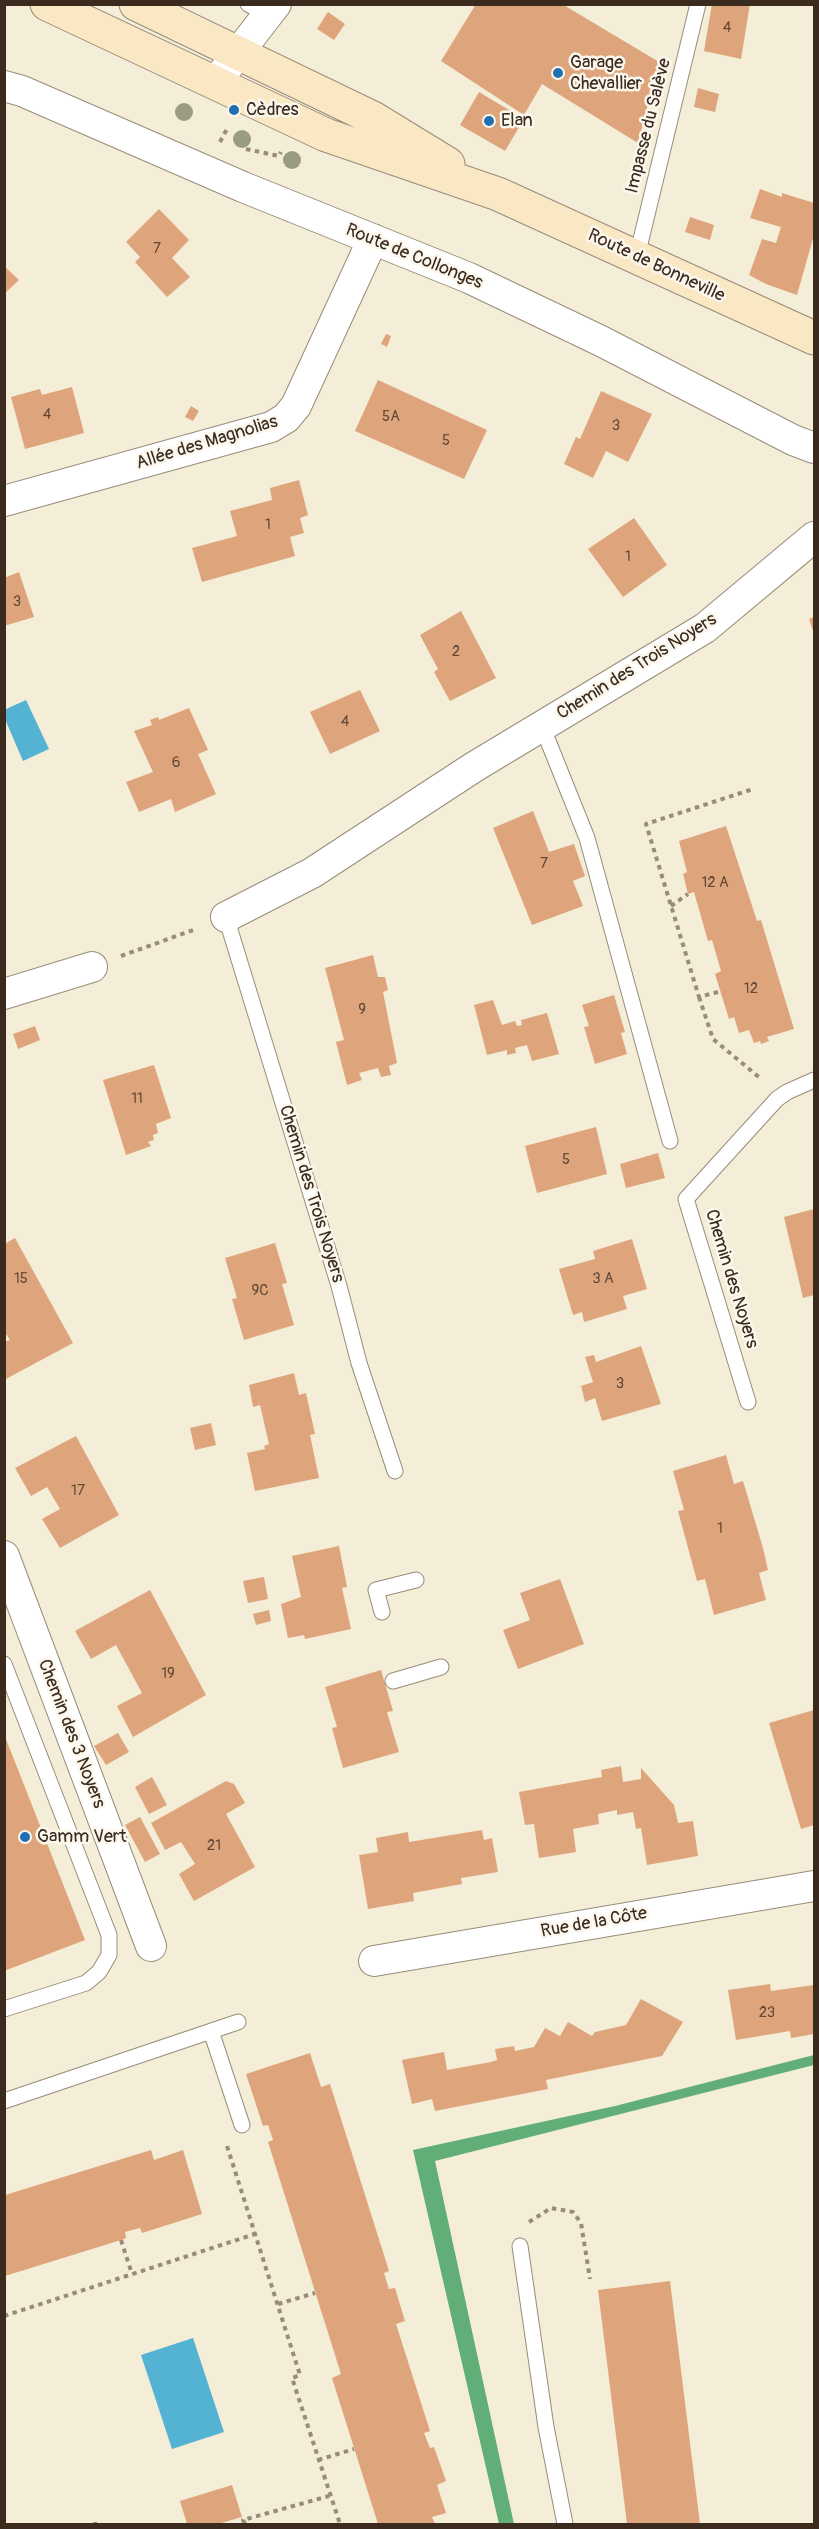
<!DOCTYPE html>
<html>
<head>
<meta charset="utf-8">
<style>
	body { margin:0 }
	#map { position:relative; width:819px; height:2529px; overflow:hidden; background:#f4edd7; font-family:Pangolin,sans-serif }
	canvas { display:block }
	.frame { position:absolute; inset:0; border:6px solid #3b2a1e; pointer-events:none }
</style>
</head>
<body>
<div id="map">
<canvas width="819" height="2529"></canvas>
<div class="frame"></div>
</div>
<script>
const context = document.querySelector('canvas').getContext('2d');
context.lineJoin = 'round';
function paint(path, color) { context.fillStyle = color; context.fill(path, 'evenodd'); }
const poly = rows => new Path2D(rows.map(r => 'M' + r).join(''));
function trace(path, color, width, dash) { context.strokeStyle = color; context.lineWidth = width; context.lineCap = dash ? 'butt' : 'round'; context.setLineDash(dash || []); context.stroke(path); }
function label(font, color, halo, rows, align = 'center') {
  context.font = font + ' Pangolin,sans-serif'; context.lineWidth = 5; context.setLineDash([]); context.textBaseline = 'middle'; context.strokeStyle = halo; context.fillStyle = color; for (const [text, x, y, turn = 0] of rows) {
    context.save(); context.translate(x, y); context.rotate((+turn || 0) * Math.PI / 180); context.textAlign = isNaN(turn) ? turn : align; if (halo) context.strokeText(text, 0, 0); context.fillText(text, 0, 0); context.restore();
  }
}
const forest = poly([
	[814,2055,814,2065,435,2161,514,2524,499,2524,413,2150,615,2106]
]);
const water = poly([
	[26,700,49,749,23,761,5,719,4,710],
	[193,2338,224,2432,172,2449,141,2355]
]);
const building = poly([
	[476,4,562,4,659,62,638,143,542,84,524,115,441,61],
	[712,4,750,4,741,59,704,51],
	[328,12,345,24,334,40,317,29],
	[698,88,719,94,715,112,694,107],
	[479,92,524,119,505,151,460,125],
	[760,189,782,197,782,193,814,203,814,235,797,295,766,284,749,275,762,239,776,243,781,227,750,218],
	[159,209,189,240,172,258,190,277,167,297,135,262,140,257,126,242],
	[690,217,714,225,710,240,685,232],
	[4,266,19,280,4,294],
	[386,334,391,336,387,347,381,344],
	[378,380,487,430,464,479,355,431],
	[72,387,84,433,25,449,11,397,40,389,42,395],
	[601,391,652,414,628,462,606,451,593,478,564,464,576,437,580,439],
	[191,406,199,411,193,421,185,417],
	[299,480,308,515,300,518,304,533,290,537,295,556,202,582,192,548,237,536,230,511,272,500,270,488],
	[634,518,667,565,623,597,588,549],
	[19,572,34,617,4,626,4,578],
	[461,611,496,678,450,701,434,672,438,669,420,635],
	[814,617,814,634,809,619],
	[360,690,380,731,330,754,310,712],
	[189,708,208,750,198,754,216,794,175,812,171,799,139,812,126,782,153,772,134,731,152,725,150,720,158,717,159,720],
	[533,811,549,852,574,844,585,876,573,881,583,906,532,925,493,828],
	[726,826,757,921,761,920,794,1029,767,1037,769,1041,761,1044,760,1041,754,1043,749,1030,739,1033,734,1017,729,1019,715,974,721,971,712,940,708,941,694,892,688,894,683,874,687,872,679,841],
	[373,955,378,977,385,977,388,990,383,992,397,1063,389,1066,391,1075,381,1077,378,1068,359,1073,362,1080,347,1085,336,1042,344,1040,325,968],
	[614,995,625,1032,621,1033,627,1054,595,1064,584,1027,589,1026,582,1005],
	[493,1000,502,1025,515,1021,517,1026,522,1025,521,1020,547,1013,559,1054,532,1061,527,1045,515,1048,516,1053,507,1055,507,1050,487,1055,474,1005],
	[35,1026,40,1040,18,1049,13,1034],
	[154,1065,171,1118,156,1124,158,1133,153,1135,154,1140,148,1142,151,1146,126,1155,103,1080],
	[596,1127,607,1174,537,1193,525,1146],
	[658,1153,665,1178,626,1188,620,1164],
	[814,1209,814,1295,803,1298,784,1217],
	[15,1238,73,1343,4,1380,4,1342,10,1340,4,1331,4,1244],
	[632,1239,647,1289,623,1296,627,1309,584,1322,582,1312,573,1315,559,1269,595,1259,593,1251],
	[275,1243,287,1283,282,1284,294,1325,244,1340,232,1299,237,1298,225,1258],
	[641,1346,661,1404,602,1421,595,1398,585,1402,581,1386,593,1382,585,1357,594,1355,596,1362],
	[294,1373,299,1395,306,1393,315,1434,310,1435,319,1478,255,1491,247,1453,265,1449,264,1446,269,1444,260,1405,253,1407,249,1385],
	[211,1423,216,1445,195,1450,190,1428],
	[76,1436,119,1515,60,1548,42,1519,60,1509,47,1487,31,1496,15,1468],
	[726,1455,734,1484,743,1481,763,1548,768,1570,759,1573,766,1600,714,1615,705,1579,697,1581,678,1511,684,1510,673,1471],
	[339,1546,347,1587,342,1588,351,1629,305,1639,304,1635,288,1638,281,1604,301,1597,292,1556],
	[264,1577,268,1599,248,1603,243,1581],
	[560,1579,584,1644,518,1669,503,1630,530,1620,520,1593],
	[150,1590,206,1695,133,1737,117,1706,142,1693,116,1645,91,1659,75,1631],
	[269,1610,271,1621,256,1625,253,1614],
	[381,1670,393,1711,387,1712,399,1752,343,1768,332,1728,337,1727,325,1687],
	[814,1710,814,1825,801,1829,769,1723],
	[118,1733,129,1752,106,1765,94,1746],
	[4,1734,85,1940,4,1971],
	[621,1766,623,1782,641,1779,641,1768,674,1805,678,1823,693,1821,698,1856,647,1865,641,1828,636,1829,633,1812,617,1815,617,1810,598,1814,599,1824,573,1829,576,1852,539,1858,534,1824,525,1825,519,1792,602,1777,601,1770],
	[152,1777,167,1805,149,1814,135,1787],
	[226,1781,234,1784,245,1803,226,1814,255,1867,194,1901,179,1874,195,1864,181,1842,165,1850,151,1823],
	[140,1817,160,1854,145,1862,125,1825],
	[482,1830,484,1840,492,1838,498,1872,461,1878,462,1884,413,1893,414,1901,368,1909,359,1855,378,1852,376,1838,408,1832,409,1842],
	[770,1984,771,1991,814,1985,814,2034,791,2038,790,2031,736,2040,728,1990],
	[641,1999,683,2022,662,2056,546,2080,548,2089,435,2111,432,2099,412,2104,402,2060,444,2052,447,2070,491,2062,497,2060,495,2049,514,2046,515,2051,534,2047,545,2028,560,2036,568,2022,592,2036,595,2032,626,2025],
	[310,2053,321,2087,330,2084,389,2271,384,2273,389,2289,395,2288,405,2321,396,2324,430,2431,424,2433,430,2448,434,2447,446,2481,437,2485,446,2513,432,2517,435,2524,378,2524,332,2378,341,2374,268,2142,273,2140,268,2125,263,2126,246,2074],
	[151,2150,154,2160,183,2150,202,2214,142,2233,140,2228,125,2232,126,2238,121,2240,5,2276,5,2195],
	[670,2281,700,2524,627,2524,598,2290],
	[232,2485,242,2517,218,2524,187,2524,180,2501]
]);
const path = poly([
	[220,142,228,127],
	[246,149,279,156,281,152],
	[671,906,688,894],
	[121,956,196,929],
	[718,992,699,997,646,824,753,789],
	[699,997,713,1039,760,1078],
	[227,2146,300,2375,292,2378,340,2524],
	[529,2222,551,2208,573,2212,581,2223,590,2279],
	[121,2240,132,2274],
	[278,2304,315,2293],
	[4,2316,255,2234],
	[318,2460,354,2449],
	[93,2524,97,2524],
	[245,2524,243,2520,329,2496]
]);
const lane = poly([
	[248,4,268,15],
	[637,256,698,4],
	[542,726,587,838,670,1141],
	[226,917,339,1286,359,1363,395,1471],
	[748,1402,686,1199,777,1099,787,1092,814,1080],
	[382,1612,376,1590,416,1580],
	[4,1664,109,1935,109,1955,99,1972,86,1983,4,2009],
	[393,1681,441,1667],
	[211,2031,242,2125],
	[4,2101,238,2022],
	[520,2246,546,2427,565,2524]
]);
const street = poly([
	[215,83,276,4],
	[4,86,22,91,243,187,469,278,601,341,793,440,814,448],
	[4,501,271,427,286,418,296,406,373,239],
	[226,917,312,873,474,767,705,628,814,537],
	[4,994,92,967],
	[4,1556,151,1946],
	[374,1961,814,1886]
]);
const secondary = poly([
	[47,4,326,135,498,194,814,338],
	[136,4,373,118,448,164]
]);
const trees = [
	[184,112],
	[242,139],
	[292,160]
];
const markers = [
	[558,73,6,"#1f6fb2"],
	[234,110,6,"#1f6fb2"],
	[489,121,6,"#1f6fb2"],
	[25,1837,6,"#1f6fb2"]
];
const numberNames = [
	["4",727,28],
	["7",157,249],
	["4",47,415],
	["5A",391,417],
	["3",616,426],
	["5",446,441],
	["1",268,525],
	["1",628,557],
	["3",17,602],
	["2",456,652],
	["4",345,722],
	["6",176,763],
	["7",544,864],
	["12 A",715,883],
	["12",751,989],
	["9",362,1010],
	["11",137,1099],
	["5",566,1160],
	["15",21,1279],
	["3 A",603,1279],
	["9C",260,1291],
	["3",620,1384],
	["17",78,1491],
	["1",720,1529],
	["19",168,1674],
	["21",214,1846],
	["23",767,2013]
];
const poiNames = [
	["Garage",570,63],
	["Chevallier",570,84],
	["Cèdres",246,110],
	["Elan",501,121],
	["Gamm Vert",37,1837]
];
const streetNames = [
	["Impasse du Salève",649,126,-76],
	["Route de Collonges",414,257,22],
	["Route de Bonneville",656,266,25],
	["Allée des Magnolias",207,443,-17],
	["Chemin des Trois Noyers",637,667,-32],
	["Chemin des Trois Noyers",311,1194,73],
	["Chemin des Noyers",731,1279,73],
	["Chemin des 3 Noyers",71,1734,69],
	["Rue de la Côte",594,1923,-10]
];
paint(forest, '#62ae78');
paint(water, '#54b3d3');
paint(building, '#dea57d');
trace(lane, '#988c7a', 17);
trace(street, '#988c7a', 32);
trace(secondary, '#988c7a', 35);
trace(path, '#988c7a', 4, [4.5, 4.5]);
trace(lane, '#fff', 15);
trace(street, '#fff', 30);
trace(secondary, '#fae7c3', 33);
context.fillStyle = '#999c83';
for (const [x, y] of trees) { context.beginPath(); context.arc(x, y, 9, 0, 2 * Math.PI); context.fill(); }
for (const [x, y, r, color] of markers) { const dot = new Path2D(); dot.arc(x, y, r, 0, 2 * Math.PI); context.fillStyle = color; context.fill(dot); trace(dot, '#fbf7ec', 2); }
label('15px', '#644936', null, numberNames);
label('18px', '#3b2a1e', '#fbf7ec', poiNames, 'left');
label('18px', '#3b2a1e', '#fbf7ec', streetNames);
</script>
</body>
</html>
